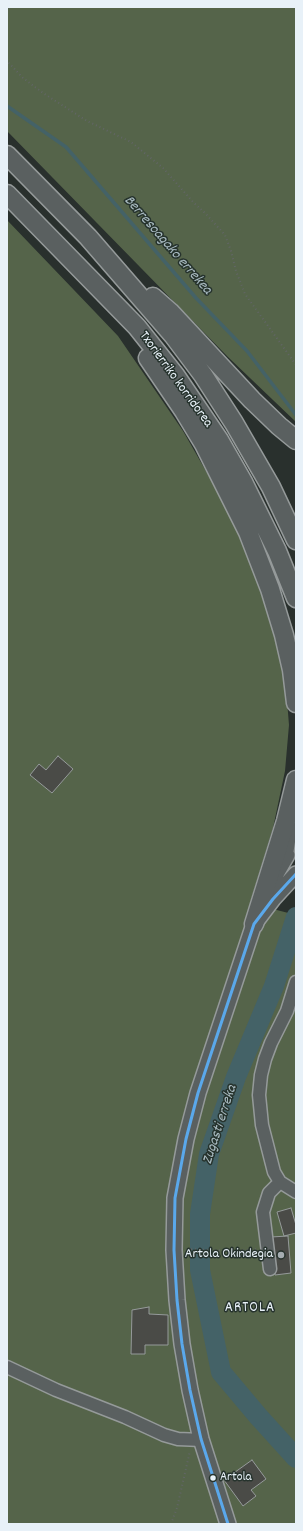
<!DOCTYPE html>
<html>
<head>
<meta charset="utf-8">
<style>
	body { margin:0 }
	#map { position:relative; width:303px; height:1531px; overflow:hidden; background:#29302d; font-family:Dekko,sans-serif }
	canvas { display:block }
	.frame { position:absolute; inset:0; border:8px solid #e8f1f8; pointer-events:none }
</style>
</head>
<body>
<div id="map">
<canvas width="303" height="1531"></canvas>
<div class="frame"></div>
</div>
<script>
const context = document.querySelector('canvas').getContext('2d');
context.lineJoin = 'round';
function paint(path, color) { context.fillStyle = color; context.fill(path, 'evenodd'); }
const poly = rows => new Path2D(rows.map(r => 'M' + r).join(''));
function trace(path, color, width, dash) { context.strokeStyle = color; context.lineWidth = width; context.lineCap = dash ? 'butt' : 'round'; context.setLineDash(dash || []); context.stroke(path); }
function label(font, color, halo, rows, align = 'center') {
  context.font = font + ' Dekko,sans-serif'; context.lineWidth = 3; context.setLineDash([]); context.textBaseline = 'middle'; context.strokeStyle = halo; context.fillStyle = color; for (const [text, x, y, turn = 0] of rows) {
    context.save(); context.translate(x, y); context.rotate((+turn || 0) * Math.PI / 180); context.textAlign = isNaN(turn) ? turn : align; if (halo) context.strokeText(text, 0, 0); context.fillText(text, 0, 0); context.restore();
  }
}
const green = poly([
	[7,7,296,7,296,422,228,357,7,131],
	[7,220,118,336,183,431,222,499,253,564,273,622,285,676,289,725,285,771,273,828,250,903,296,915,296,1524,7,1524]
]);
const stream = poly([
	[7,106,66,147,196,298,247,351,296,415]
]);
const river = poly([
	[296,917,274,986,236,1077,209,1154,200,1214,200,1270,221,1372,258,1416,296,1458]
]);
const building = poly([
	[58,756,73,769,52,793,30,775,39,764,46,770,58,756],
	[291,1208,296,1225,296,1233,284,1236,277,1212,291,1208],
	[288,1236,291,1273,275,1275,271,1237,288,1236],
	[149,1307,149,1314,168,1315,168,1345,145,1345,145,1354,131,1354,132,1310,149,1307],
	[252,1460,266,1479,251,1490,256,1496,243,1506,224,1480,252,1460]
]);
const path = poly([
	[7,12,9,7],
	[7,59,9,63,23,78,43,93,87,121,131,142,163,168,193,202,206,214,225,235,231,251,236,271,245,294,296,365],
	[187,1249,235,1251,257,1249],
	[171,1524,177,1508,190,1451]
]);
const minor = poly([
	[296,982,287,1011,271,1043,265,1059,261,1075,259,1095,262,1125,274,1172,280,1182,296,1192],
	[270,1269,263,1212,269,1193,280,1182],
	[7,1367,56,1390,125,1417,164,1435,178,1439,202,1440]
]);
const major = poly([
	[286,851,288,838,296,830],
	[272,881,287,855],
	[228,1524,201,1439,190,1390,182,1344,177,1300,174,1250,175,1198,186,1139,198,1093,254,924,273,899,296,874]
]);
const highway = poly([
	[7,155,88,237,173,335,203,375,234,423,271,487,296,540],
	[7,194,137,327,175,375,219,440,243,482,277,551,296,598],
	[153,297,170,312,252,400,279,426,296,440],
	[148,358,184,411,204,444,248,532,270,589,284,635,292,670,296,703],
	[254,924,286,821,296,780]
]);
const bus1 = poly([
	[228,1524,201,1439,190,1390,182,1344,177,1300,174,1250,175,1198,186,1139,198,1093,254,924,273,899,296,874]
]);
const markers = [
	[281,1255,4,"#a5adb1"],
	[213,1478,3.5,"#e8f1f8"]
];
const busNames = [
	["Artola",220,1478]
];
const streetNames = [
	["Txorierriko korridorea",175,380,54]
];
const poiNames = [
	["Artola Okindegia",273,1255]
];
const waterNames = [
	["Berresoagako errekea",167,246,49],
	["Zugasti erreka",221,1125,-72]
];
const neighbourhoodNames = [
	["ARTOLA",250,1309]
];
paint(green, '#55644a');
trace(stream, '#446267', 3.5);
trace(river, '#446267', 20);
paint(building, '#4a4b47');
trace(building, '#959a9a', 1);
trace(minor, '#959a9a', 15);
trace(major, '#959a9a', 18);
trace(highway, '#959a9a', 21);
trace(path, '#626665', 2, [1, 3]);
trace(minor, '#5a6060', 12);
trace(major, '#5a6060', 15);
trace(highway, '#5a6060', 18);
trace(bus1, '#5aa8eb', 3);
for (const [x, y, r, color] of markers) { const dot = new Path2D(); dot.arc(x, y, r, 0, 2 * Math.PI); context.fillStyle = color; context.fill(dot); trace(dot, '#26332d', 1.5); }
label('13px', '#e8f1f8', '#26332d', busNames, 'left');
label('14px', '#e8f1f8', '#26332d', streetNames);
label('14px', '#e8f1f8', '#26332d', poiNames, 'right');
label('italic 15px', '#a8bac0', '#26332d', waterNames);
context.letterSpacing = '1px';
label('15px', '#e8f1f8', '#26332d', neighbourhoodNames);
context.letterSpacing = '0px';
</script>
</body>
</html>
